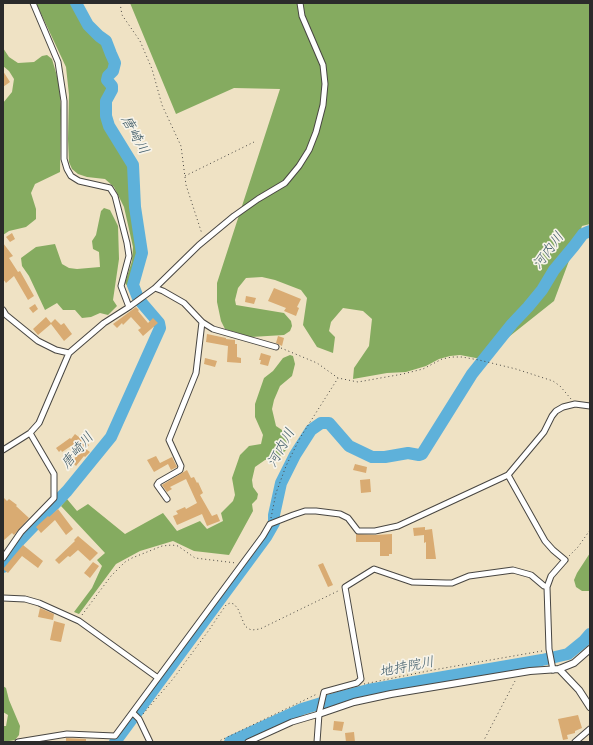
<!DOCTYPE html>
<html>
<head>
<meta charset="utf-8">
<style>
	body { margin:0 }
	#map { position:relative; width:593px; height:745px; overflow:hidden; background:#efe2c4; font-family:Dekko,sans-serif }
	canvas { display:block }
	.frame { position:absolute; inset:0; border:4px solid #2b2b2b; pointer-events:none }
</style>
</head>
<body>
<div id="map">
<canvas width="593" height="745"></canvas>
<div class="frame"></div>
</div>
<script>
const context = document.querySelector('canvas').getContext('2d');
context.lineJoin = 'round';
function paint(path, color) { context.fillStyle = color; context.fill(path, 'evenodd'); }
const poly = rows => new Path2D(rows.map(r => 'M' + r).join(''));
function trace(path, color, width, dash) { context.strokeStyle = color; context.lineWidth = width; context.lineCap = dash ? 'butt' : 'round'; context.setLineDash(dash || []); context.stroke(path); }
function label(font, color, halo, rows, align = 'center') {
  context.font = font + ' Dekko,"Klee One",sans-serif'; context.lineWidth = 3.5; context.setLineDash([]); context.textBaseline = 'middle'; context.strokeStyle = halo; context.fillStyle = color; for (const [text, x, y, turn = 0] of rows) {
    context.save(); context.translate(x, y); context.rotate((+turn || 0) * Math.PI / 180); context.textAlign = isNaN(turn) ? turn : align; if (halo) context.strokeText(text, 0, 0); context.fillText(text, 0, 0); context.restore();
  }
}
const forest = poly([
	[36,3,73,3,86,26,97,37,102,41,107,47,113,63,112,68,105,77,106,82,110,86,110,90,105,98,104,114,107,127,128,159,132,167,134,206,140,251,130,287,128,287,125,283,132,261,133,247,124,207,114,187,105,179,87,177,78,174,72,169,69,162,68,139,69,95,66,67],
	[130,3,590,3,590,224,582,226,554,301,481,359,460,355,450,356,439,359,426,366,406,372,387,373,353,379,354,368,369,346,372,319,363,311,343,308,331,322,329,331,335,337,333,353,317,347,303,325,307,298,301,290,275,280,262,277,246,278,238,288,235,300,236,305,284,313,291,321,292,326,290,331,284,335,251,337,225,329,221,321,217,302,217,283,280,89,234,88,176,114],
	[3,48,9,57,18,63,34,62,42,56,47,55,52,59,59,83,61,110,60,172,35,184,31,193,36,209,36,219,26,227,9,231,3,235,3,103,12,92,14,79,9,71,3,66],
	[104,208,110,210,118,226,119,259,113,300,117,306,108,315,100,313,91,317,82,318,75,310,63,310,57,303,45,310,29,276,22,266,21,258,36,247,55,244,62,264,69,268,77,269,100,267,99,252,93,249,92,241,96,235,101,211],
	[290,355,293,356,295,364,292,376,280,386,274,400,272,409,276,426,282,430,291,434,289,441,286,450,279,457,265,460,255,467,252,480,253,487,258,494,257,499,252,504,253,511,229,555,194,551,173,541,140,551,116,564,79,614,74,612,92,588,102,566,97,560,105,553,61,506,67,499,77,511,88,504,125,534,163,513,177,531,200,521,207,529,223,521,221,513,233,501,235,495,232,478,240,455,249,446,261,444,263,435,255,417,255,404,264,378,273,371,283,358],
	[590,553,590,591,582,591,576,587,574,580,577,573],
	[3,686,6,688,9,700,20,726,19,735,15,740,3,742,3,726,6,726,8,715,3,712]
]);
const river = poly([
	[76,3,88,25,99,36,106,41,111,54,115,63,113,71,108,76,107,80,112,86,112,90,106,101,106,116,109,126,133,165,135,207,142,253,133,285,138,298],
	[3,567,19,541,67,491,111,437,160,328,159,323,141,302],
	[115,742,266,537,274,523,274,515,281,483,295,455,311,430,321,423,329,423,349,446,372,457,385,457,408,453,419,455,422,454,472,374,512,324,528,307,542,290,554,270,574,246,583,234,590,231],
	[230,742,302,709,341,697,368,690,542,660,568,654,584,641,590,634]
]);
const building = poly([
	[3,71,10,82,3,87],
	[12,233,15,239,10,242,6,237],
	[3,243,13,256,9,258,18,272,20,271,34,296,28,300,14,276,6,283,3,279],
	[274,288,301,299,297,307,299,308,296,316,284,311,286,308,268,301],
	[246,296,256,298,254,304,245,302],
	[35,304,38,309,33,313,29,308],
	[136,307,139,310,138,311,148,323,153,318,158,323,143,336,138,330,141,328,131,317,123,325,122,323,117,328,113,324],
	[46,317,51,323,55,319,61,325,64,323,72,334,64,341,51,324,38,335,33,329],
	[207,334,226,338,226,339,235,340,235,344,237,344,237,357,241,358,241,363,227,362,228,346,206,342],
	[278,336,284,338,282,346,276,343],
	[261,353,271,356,268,366,260,364,261,360,259,360],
	[205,358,217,361,215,367,204,364],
	[75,434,89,445,86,449,90,452,85,457,84,456,76,466,72,462,81,450,74,444,62,452,61,450,59,452,56,448,70,438,71,439],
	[156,456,160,463,172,457,177,467,171,470,168,464,154,472,147,460],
	[355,464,367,467,366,473,353,470],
	[187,470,191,478,194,477,197,483,198,482,203,493,200,495,212,516,217,514,220,521,207,526,202,514,177,525,173,516,178,514,176,511,185,507,186,509,197,503,186,479,170,487,172,489,167,492,162,485],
	[370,479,371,492,361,493,360,480],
	[3,497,7,501,9,499,17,505,16,506,29,518,14,535,12,533,3,541],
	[58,509,73,529,66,535,55,520,41,533,36,527,48,516,49,517],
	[425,527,425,530,432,529,436,559,426,559,426,542,424,543,424,535,414,536,413,528],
	[356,534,375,535,392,534,392,554,389,554,389,556,380,556,380,542,356,542],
	[78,536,98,553,90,561,78,550,70,557,68,556,59,564,55,560,75,541,74,540],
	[23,545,43,561,38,568,22,556,8,573,3,569],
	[93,562,99,566,90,578,84,573],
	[323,563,333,585,328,587,318,565],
	[40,608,54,614,53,620,38,617],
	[54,621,65,624,61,642,50,640],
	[578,715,582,728,575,731,575,733,567,735,568,739,563,740,558,719],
	[334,721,344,722,342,731,333,730],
	[354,732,355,742,346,742,345,733],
	[66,738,86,739,86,742,66,742]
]);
const path = poly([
	[120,3,122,15,140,41,152,69,162,105,181,146,186,185,202,234],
	[185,176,254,142],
	[281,348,317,363,338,378,358,382,403,374,423,369,442,359,452,357,462,357,479,360,516,369,553,381,560,386,571,399],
	[271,518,276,493,286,466,300,438,338,378],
	[569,556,578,547,590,530],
	[82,615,111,576,125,562,132,558,162,546,172,545,178,546,195,558,236,563],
	[364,684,433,670,542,651],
	[143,714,173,679,209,630,226,605,230,603,234,604,238,609,245,626,249,629,252,630,260,629,340,590],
	[217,742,317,694],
	[483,742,515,681]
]);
const minor = poly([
	[33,3,58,62,64,101,64,159,67,169,71,176,79,181,110,188,115,196,127,243,129,256,121,286,129,307],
	[155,288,163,291,184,303,202,322,213,329,276,347],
	[3,310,6,315,38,341,56,350,69,353],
	[3,450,30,433,39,423,69,353,104,323,129,307,155,288,199,245,234,216,258,199,285,183,299,166,309,150,316,132,323,105,325,84,323,65,302,16,300,3],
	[508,475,545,541,553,550,565,560,551,576,547,587,549,649,553,670],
	[167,499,157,485,159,482,180,470,181,466,169,440,196,373,202,322],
	[3,558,21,532,54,498,54,474,30,433],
	[3,598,25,599,39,603,79,621,158,678],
	[133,713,139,719,150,742],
	[18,742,67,734,115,736,263,536,270,524,293,515,305,511,316,511,340,514,348,518,358,531,375,531,398,526,508,475,544,432,552,416,556,411,563,407,575,404,590,406],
	[248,742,292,722,319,714],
	[317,742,319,714,324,692,357,683,361,679,345,587,374,569,412,582,446,583,452,583,469,576,513,570,531,575,544,586,547,587],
	[575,742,590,729]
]);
const tertiary = poly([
	[559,669,579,690,590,707],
	[319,714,354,702,391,694,530,671,559,669,574,663,590,649]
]);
const waterNames = [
	["唐崎川",133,136,61],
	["河内川",550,252,-53],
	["河内川",283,449,-61],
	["唐崎川",79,452,-50],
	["地持院川",407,669,-11]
];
paint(forest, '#85ab60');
trace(river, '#5eb1da', 12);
paint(building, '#d9ab72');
trace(minor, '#484642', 7);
trace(tertiary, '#484642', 8);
trace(path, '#484642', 1, [1, 3]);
trace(minor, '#fff', 5);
trace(tertiary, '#fff', 6);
label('italic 14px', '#3d5a68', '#f7f3e8', waterNames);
</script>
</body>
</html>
